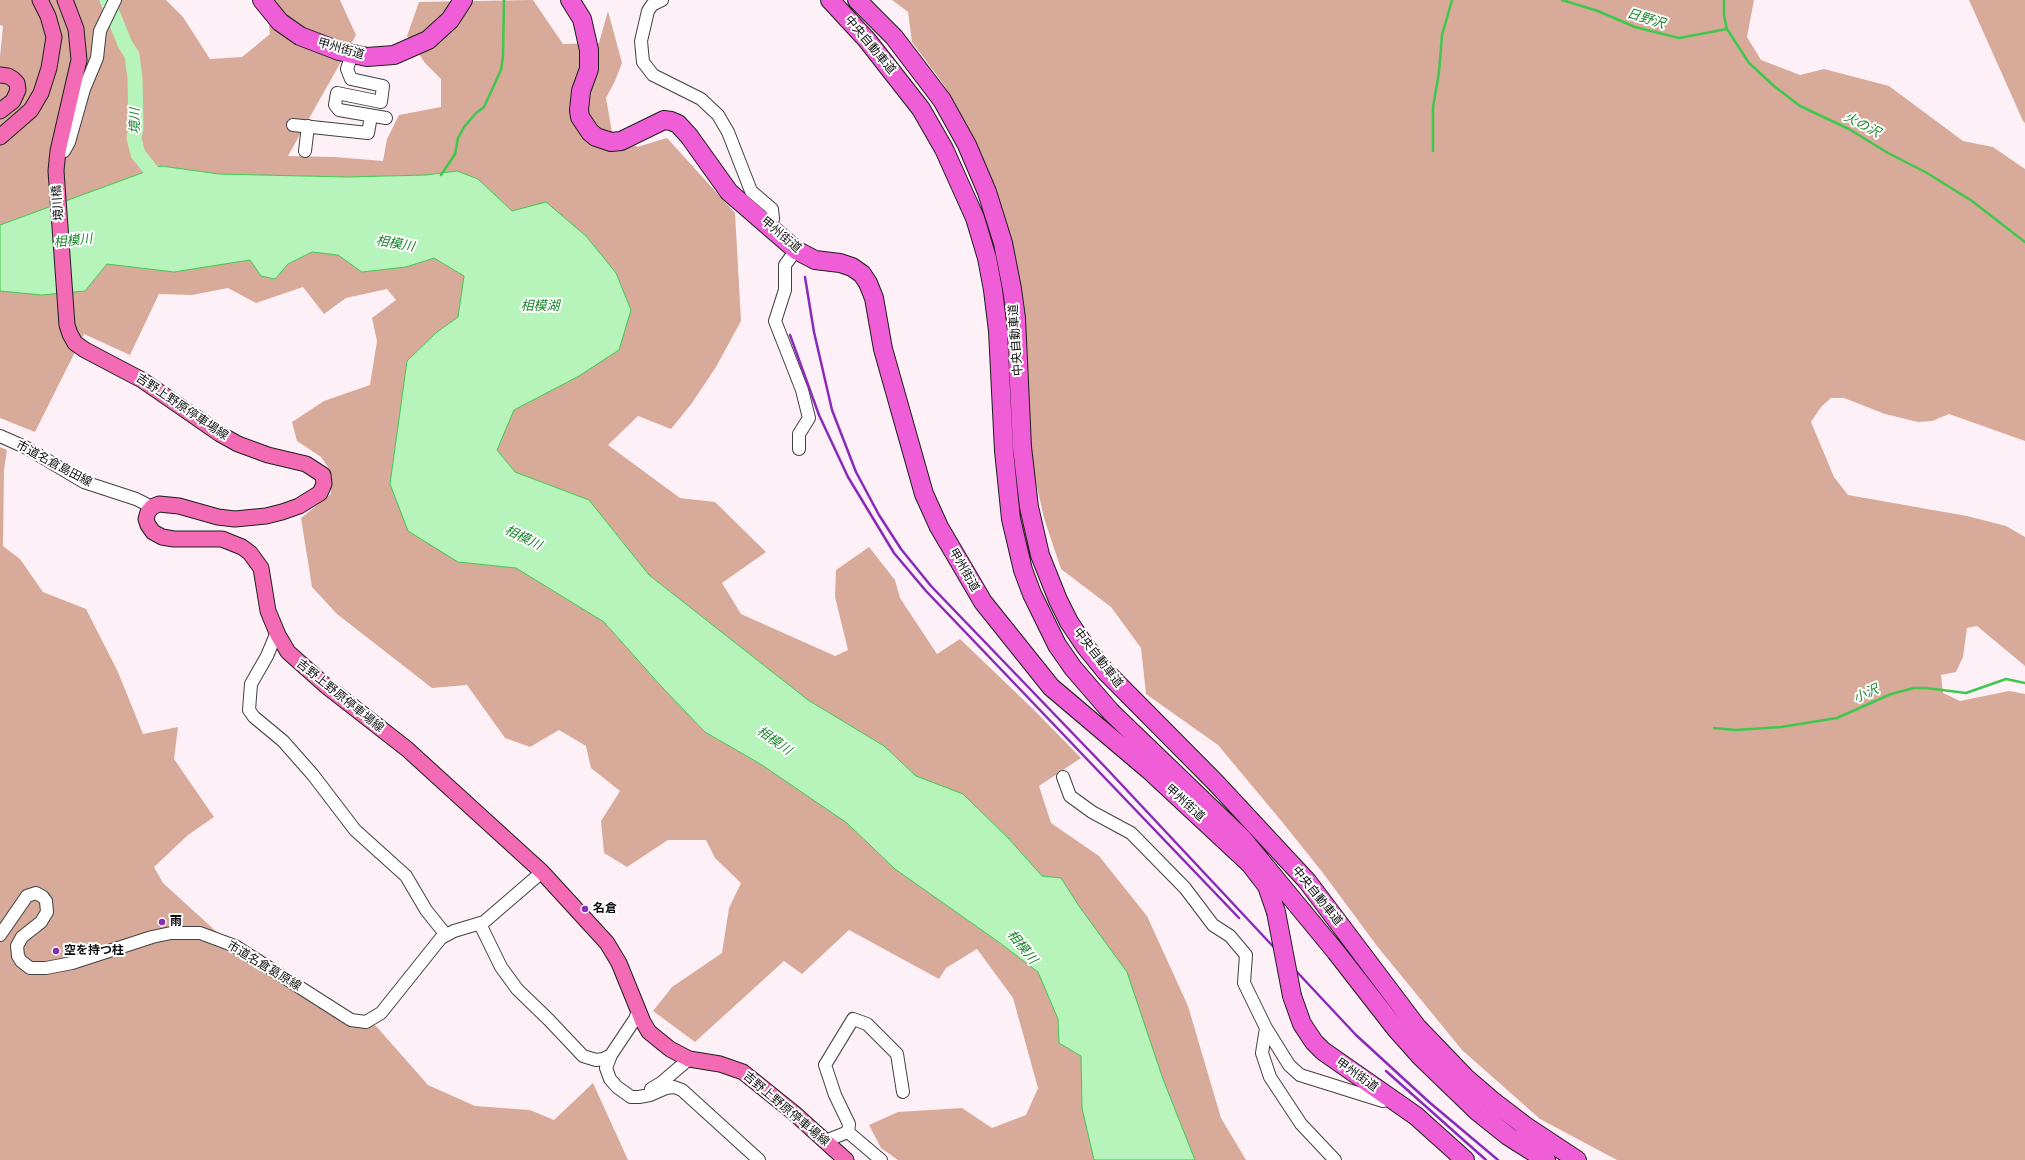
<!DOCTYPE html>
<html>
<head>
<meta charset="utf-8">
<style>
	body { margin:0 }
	canvas { display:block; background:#fef0f7 }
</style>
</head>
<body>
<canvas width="2025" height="1160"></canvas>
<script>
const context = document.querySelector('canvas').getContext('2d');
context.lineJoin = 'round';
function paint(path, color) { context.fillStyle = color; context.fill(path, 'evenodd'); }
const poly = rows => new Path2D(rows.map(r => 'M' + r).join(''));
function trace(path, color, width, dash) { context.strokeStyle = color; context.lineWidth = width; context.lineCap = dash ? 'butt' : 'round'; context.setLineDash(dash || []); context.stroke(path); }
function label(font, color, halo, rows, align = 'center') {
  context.font = font + ' "Zilla Slab","Noto Sans JP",serif'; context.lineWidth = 4; context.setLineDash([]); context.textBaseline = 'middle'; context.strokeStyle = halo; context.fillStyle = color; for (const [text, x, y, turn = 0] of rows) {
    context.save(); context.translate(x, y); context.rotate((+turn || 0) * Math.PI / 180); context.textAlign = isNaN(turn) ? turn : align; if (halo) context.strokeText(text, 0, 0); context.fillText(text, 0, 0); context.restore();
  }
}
const forest = poly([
	[0,0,166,0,183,17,210,59,242,57,270,34,266,0,340,0,356,35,288,156,335,157,383,161,387,139,399,115,441,107,441,79,425,63,407,36,419,2,533,0,563,44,599,43,608,11,622,63,615,81,606,98,612,132,637,147,667,138,735,213,741,321,716,367,692,403,671,429,638,416,608,445,680,498,715,502,766,552,722,583,741,614,835,656,848,650,835,597,836,570,869,547,895,580,900,598,937,654,960,639,1034,710,1081,758,1039,786,1051,823,1099,856,1147,916,1188,1006,1221,1118,1246,1160,1195,1160,1163,1079,1079,906,1061,878,1042,876,1009,839,963,794,916,776,884,746,808,700,649,575,589,500,515,472,497,450,514,410,579,376,631,310,616,273,586,236,512,211,478,179,457,171,426,175,347,177,219,174,161,166,0,225,0,57,3,26,0,25],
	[892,0,1754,0,1747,37,1761,60,1800,75,1824,69,1889,86,1963,141,1993,147,2025,169,2025,441,1949,414,1932,421,1918,422,1885,414,1844,398,1831,398,1821,407,1811,422,1834,477,1848,495,1967,516,2006,526,2025,537,2025,666,1977,626,1967,628,1963,657,1956,672,1941,675,1943,693,1960,701,2009,691,2025,694,2025,1160,1617,1160,1540,1119,1462,1050,1377,946,1323,873,1283,823,1218,745,1146,694,1141,648,1111,607,1061,569,1044,518,1029,451,996,194,970,131,944,85,912,42,908,12],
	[1969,0,2025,0,2025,123,2023,121],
	[312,252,338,255,362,272,406,267,434,258,464,276,458,317,437,332,407,361,390,484,458,562,516,568,604,622,660,685,705,732,762,765,847,823,895,869,1000,943,1038,972,1058,1019,1059,1043,1081,1056,1082,1108,1094,1160,898,1160,881,1148,869,1125,898,1112,962,1108,992,1128,1026,1115,1038,1088,1013,998,977,949,946,968,939,979,849,930,802,974,784,961,695,1042,653,1011,672,987,722,953,729,908,741,883,715,858,706,840,668,840,627,867,604,853,601,821,620,791,591,768,586,746,559,730,530,747,505,738,467,685,432,688,337,614,312,587,301,518,331,494,330,470,321,457,297,441,292,422,324,401,370,385,377,341,372,318,396,300,387,289,346,298,324,314,303,287,256,303,228,288,192,295,159,294,130,355,84,334,35,432,0,418,0,291,42,295,85,291,107,264,174,272,250,260,261,276,275,279,288,264],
	[0,447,7,450,4,470,3,546,20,559,43,592,86,609,118,672,143,734,178,727,174,759,214,817,188,835,154,867,163,883,230,944,308,1000,376,1026,428,1085,475,1106,530,1110,554,1120,593,1083,628,1160,0,1160]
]);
const water = poly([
	[161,166,219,174,347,177,426,175,457,171,478,179,512,211,546,202,586,236,616,273,631,310,619,350,579,376,514,410,497,450,515,472,589,500,649,575,808,700,884,746,916,776,963,794,1009,839,1042,876,1061,878,1079,906,1127,972,1163,1079,1195,1160,1094,1160,1082,1108,1081,1056,1059,1043,1058,1019,1038,972,1000,943,895,869,847,823,762,765,705,732,660,685,604,622,516,568,458,562,408,531,390,484,407,361,437,332,458,317,464,276,434,258,406,267,362,272,338,255,312,252,288,264,275,279,261,276,250,260,174,272,107,264,85,291,42,295,0,291,0,225,161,166]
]);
const stream = poly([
	[1562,0,1598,11,1635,27,1679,38,1727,29],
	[1724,0,1724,16,1727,29,1749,63,1774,86,1800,106,1849,129,1888,153,1927,173,1972,201,2025,242],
	[1433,151,1433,107,1439,72,1442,35,1452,0],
	[441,175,455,154,458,138,464,127,476,113,484,107,501,70,503,56,504,0],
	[1714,728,1736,730,1781,727,1837,718,1891,694,1914,688,1926,688,1966,693,2006,679,2025,683]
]);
const river = poly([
	[107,0,125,44,132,55,135,78,136,128,134,138,138,154,162,184]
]);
const minor = poly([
	[662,0,652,5,648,11,641,41,643,62,653,75,701,99,718,115,728,132,751,191,772,209,773,219,769,226],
	[352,54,347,69,351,79,383,86,381,102,337,93,335,105,339,110,386,118],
	[293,125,368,133,371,116],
	[58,151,64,151,69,142,84,89,97,58,100,31,115,0],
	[305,151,308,126],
	[796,250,785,265,785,290,775,321,802,390,809,418,799,434,799,449],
	[0,436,25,447,84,482,136,499,152,507],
	[277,632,267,656,251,684,249,710,254,717,283,741,313,775,355,830,406,876,426,910,446,935],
	[1063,777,1070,796,1092,812,1131,833,1185,888,1213,925,1230,936,1246,955,1244,983,1266,1028,1262,1053,1270,1077,1301,1124,1335,1160],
	[480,924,501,967,517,989,549,1020,583,1056,596,1060,603,1059,611,1055,635,1019,638,1011],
	[0,935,27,896,36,893,43,897,46,901,47,912,41,922,22,937,17,946,18,956,21,961,30,968,46,968,72,963,152,937,171,933,200,933,235,946,351,1020,366,1022,381,1013,441,938,454,931,484,922,542,872],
	[1266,1028,1289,1065,1300,1075,1383,1101,1391,1099],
	[611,1055,606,1068,610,1079,617,1087,631,1097,639,1097,650,1095,666,1088,674,1087,682,1090,759,1160],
	[651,1089,661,1083,689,1059],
	[848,1132,849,1124,835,1095,825,1065,853,1019,867,1024,897,1054,903,1092],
	[825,1141,848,1132,881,1160]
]);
const major = poly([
	[65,0,76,29,79,60,58,151,56,171,67,325,70,334,75,343,85,350,142,380,220,434,238,444,268,455,306,464,323,475,324,484,320,493,299,506,282,512,266,516,235,519,218,517,179,506,159,504,152,507,148,512,146,519,148,525,153,532,162,537,174,539,222,539,242,547,250,553,261,568,268,611,278,635,288,652,325,685,407,749,542,872,607,943,619,963,643,1022,649,1032,670,1049,689,1059,720,1064,743,1072,794,1113,846,1160],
	[0,75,8,76,13,79,17,83,18,90,13,101,0,111],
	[0,137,31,110,41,93,49,68,54,37,48,16,40,0]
]);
const highway = poly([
	[262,0,280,22,300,36,339,51,367,57,394,55,428,40,450,20,463,0],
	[570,0,582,19,589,50,589,69,581,91,579,110,580,117,590,132,596,137,611,142,621,141,664,120,671,121,678,124,689,136,729,192,796,250,815,260,840,263,852,267,862,274,868,283,874,298,883,349,924,494,939,527,983,602,1051,687,1149,770,1250,864,1267,886,1276,912],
	[830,0,867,40,921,109,944,149,975,218,987,258,993,290,998,331,1004,451,1011,519,1023,570,1032,594,1057,645,1073,668,1111,712,1242,838,1336,952,1396,1029,1421,1057,1478,1112,1508,1136,1546,1160],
	[857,0,894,37,942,100,967,145,987,192,1003,243,1012,289,1016,318,1022,447,1029,507,1040,555,1058,600,1069,622,1085,646,1106,672,1216,783,1307,881,1417,1027,1465,1077,1494,1102,1524,1125,1577,1160],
	[1292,996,1302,1024,1314,1042,1323,1051,1416,1116,1465,1160]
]);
const rail = poly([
	[805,277,814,332,832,410,856,472,879,515,901,549,931,586,1107,769,1356,1035,1429,1102,1498,1160],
	[790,335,819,415,848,477,894,553,926,591,1239,918],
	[1386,1071,1486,1160]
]);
const highwayBridge = poly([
	[1276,912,1292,996]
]);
const markers = [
	[585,909,4,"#892bb9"],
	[162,922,4,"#892bb9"],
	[56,951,4,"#892bb9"]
];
const streetNames = [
	["中央自動車道",870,45,50],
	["甲州街道",341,49,16],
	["境川橋",58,203,-94],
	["甲州街道",781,235,40],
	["中央自動車道",1016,340,-94],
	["吉野上野原停車場線",182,407,34],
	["市道名倉島田線",54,464,28],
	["甲州街道",964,570,60],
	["中央自動車道",1098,658,52],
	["吉野上野原停車場線",340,696,39],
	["甲州街道",1185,803,42],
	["中央自動車道",1317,896,51],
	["市道名倉葛原線",264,966,31],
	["甲州街道",1357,1075,35],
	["吉野上野原停車場線",786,1109,40]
];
const poiNames = [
	["名倉",593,909],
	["雨",170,922],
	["空を持つ柱",64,951]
];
const waterNames = [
	["日野沢",1646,19,17],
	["境川",135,121,-90],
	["火の沢",1862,125,28],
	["相模川",73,241,-6],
	["相模川",395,244,10],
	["相模湖",540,306],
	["相模川",523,538,26],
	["小沢",1866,694,-24],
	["相模川",774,741,35],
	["相模川",1022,947,51]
];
paint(forest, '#d8aa9a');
paint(water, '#b6f4bb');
trace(water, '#40c84e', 1);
trace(stream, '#40c84e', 2.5);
trace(river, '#b6f4bb', 15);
trace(minor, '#414141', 14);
trace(major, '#1f1f1f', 17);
trace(highway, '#1f1f1f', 20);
trace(minor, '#fff', 12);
trace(major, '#f36bb4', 15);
trace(highway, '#ef5dd7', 18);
trace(rail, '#892bb9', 2.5);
trace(highwayBridge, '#1f1f1f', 20, []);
trace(highwayBridge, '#ef5dd7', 18);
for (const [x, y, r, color] of markers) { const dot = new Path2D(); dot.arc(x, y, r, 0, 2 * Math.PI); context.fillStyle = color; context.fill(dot); trace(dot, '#fff', 1.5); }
label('12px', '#0e0e0e', '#fff', streetNames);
label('bold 12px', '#0e0e0e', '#fff', poiNames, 'left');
label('italic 13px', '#1a872a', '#fff', waterNames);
</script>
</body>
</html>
